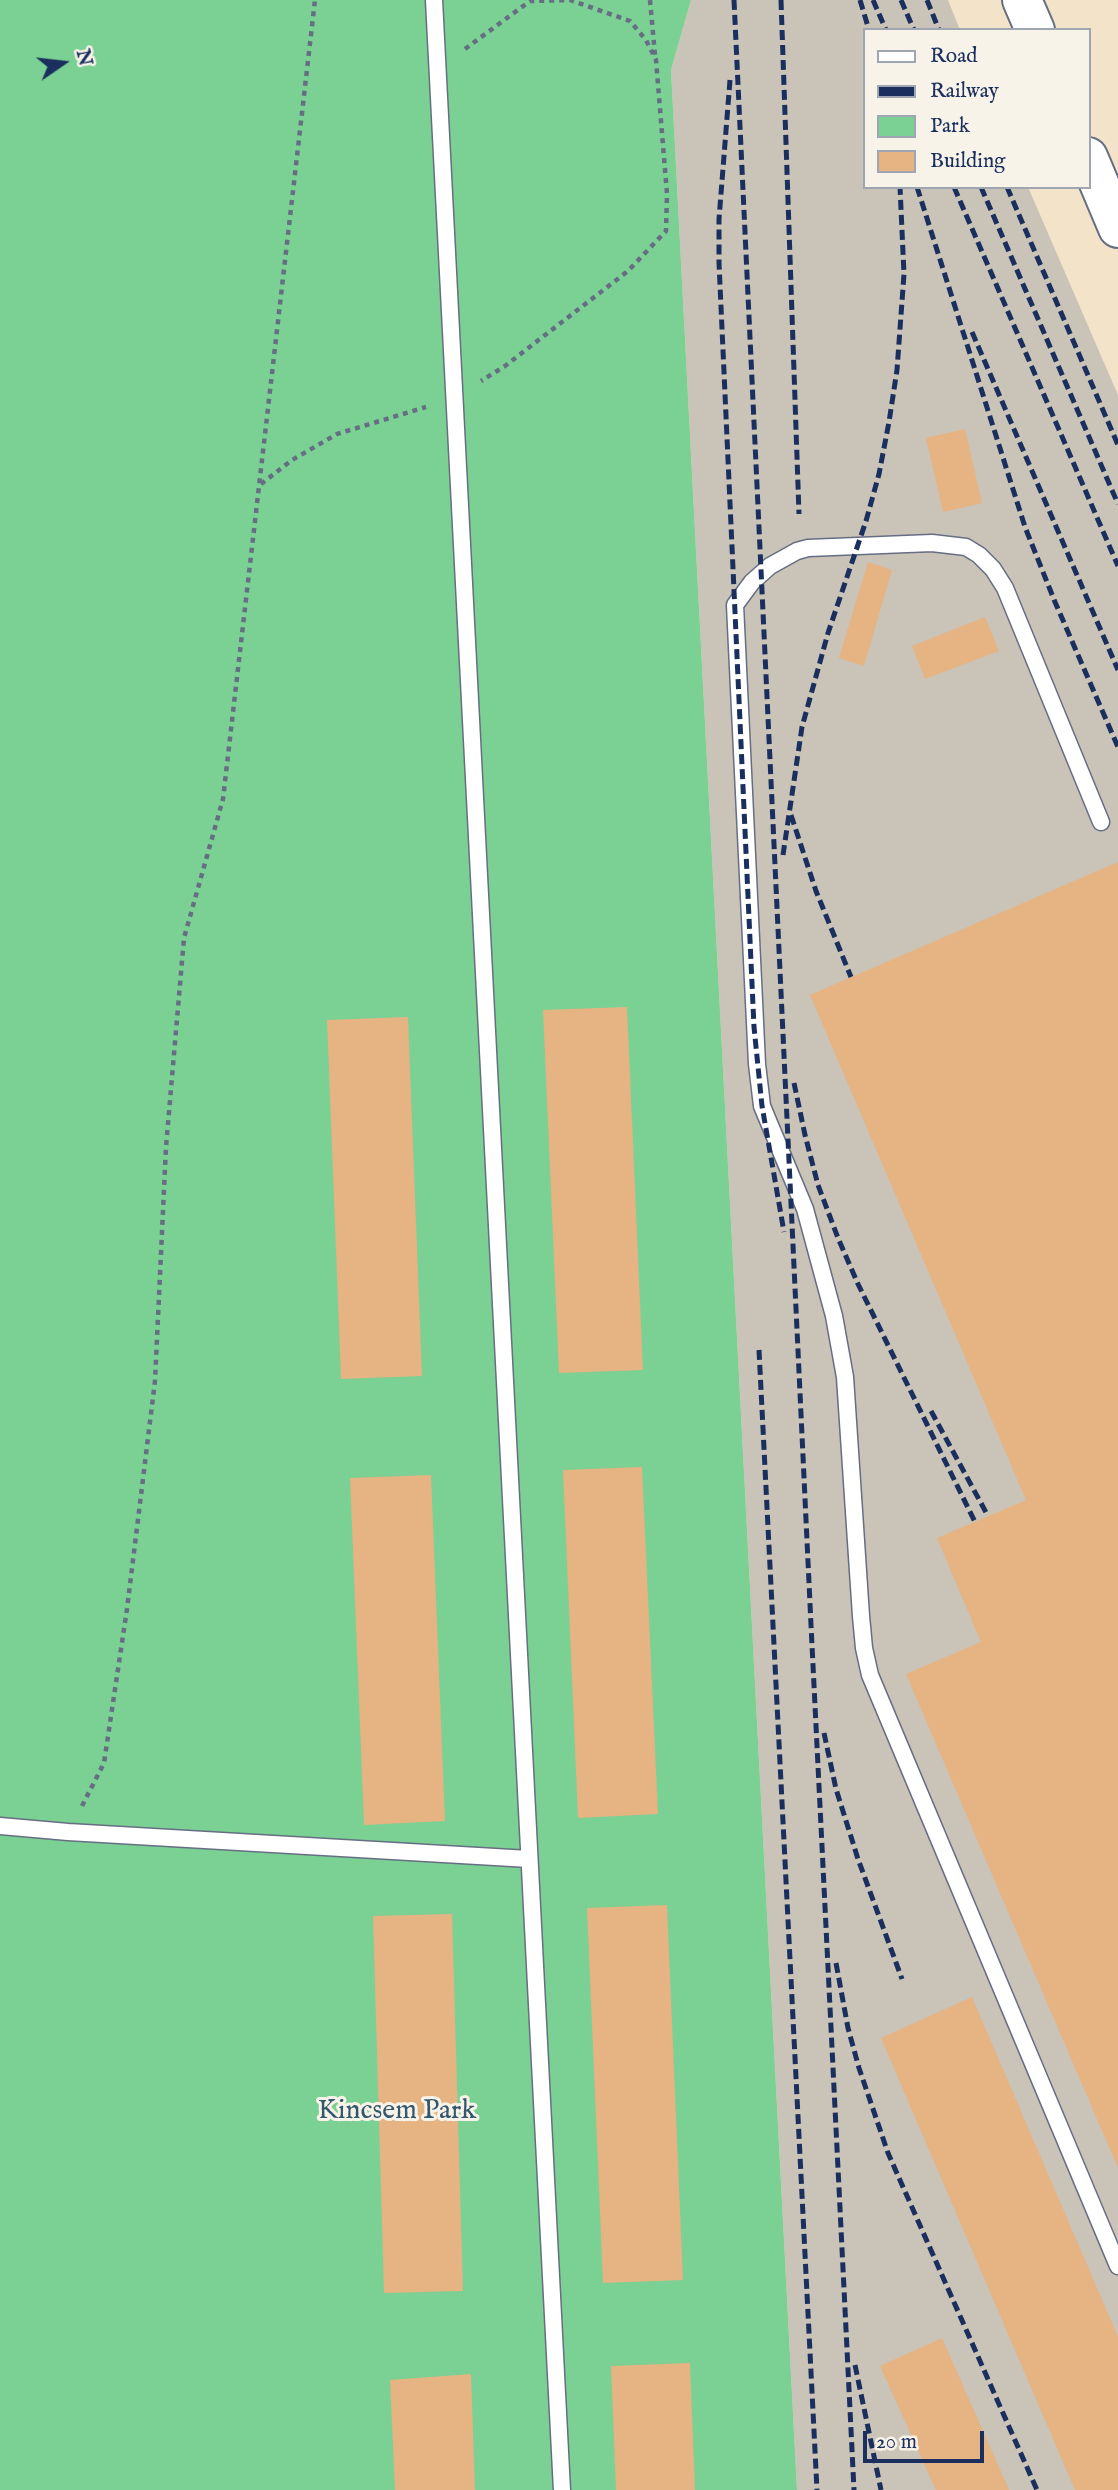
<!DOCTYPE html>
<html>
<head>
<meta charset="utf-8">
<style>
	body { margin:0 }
	#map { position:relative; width:1118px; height:2490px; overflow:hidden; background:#f2e3c9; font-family:"IM FELL English",serif }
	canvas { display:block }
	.legend { position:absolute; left:863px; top:28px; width:228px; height:161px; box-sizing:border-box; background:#f7f3e8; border:2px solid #9fa5b1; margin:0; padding:9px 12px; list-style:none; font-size:21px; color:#1b2f5e }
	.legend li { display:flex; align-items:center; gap:14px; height:35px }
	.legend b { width:35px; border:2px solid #9fa5b1 }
	.north { position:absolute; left:28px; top:28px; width:70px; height:70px; -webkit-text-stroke:5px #f7f3e8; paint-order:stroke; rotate:76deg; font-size:19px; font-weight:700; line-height:28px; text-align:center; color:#1b2f5e }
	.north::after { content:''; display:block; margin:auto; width:24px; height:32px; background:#1b2f5e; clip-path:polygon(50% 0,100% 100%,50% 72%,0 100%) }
	.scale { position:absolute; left:863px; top:2431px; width:121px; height:32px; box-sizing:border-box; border:4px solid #1b2f5e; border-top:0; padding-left:9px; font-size:21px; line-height:24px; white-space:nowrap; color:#1b2f5e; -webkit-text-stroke:5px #f7f3e8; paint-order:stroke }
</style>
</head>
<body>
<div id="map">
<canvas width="1118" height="2490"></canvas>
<ul class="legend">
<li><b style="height:9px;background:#fff"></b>Road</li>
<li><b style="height:9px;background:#1b2f5e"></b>Railway</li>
<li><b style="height:19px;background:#7bd094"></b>Park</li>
<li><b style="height:19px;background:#e6b382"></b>Building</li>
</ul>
<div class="north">N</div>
<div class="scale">20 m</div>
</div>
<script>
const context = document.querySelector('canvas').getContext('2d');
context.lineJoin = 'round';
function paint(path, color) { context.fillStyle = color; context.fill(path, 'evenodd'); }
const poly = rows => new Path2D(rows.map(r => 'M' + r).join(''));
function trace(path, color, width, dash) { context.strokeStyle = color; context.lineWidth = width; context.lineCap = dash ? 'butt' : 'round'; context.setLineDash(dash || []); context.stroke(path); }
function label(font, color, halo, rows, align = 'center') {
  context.font = font + ' "IM FELL English",serif'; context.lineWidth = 6; context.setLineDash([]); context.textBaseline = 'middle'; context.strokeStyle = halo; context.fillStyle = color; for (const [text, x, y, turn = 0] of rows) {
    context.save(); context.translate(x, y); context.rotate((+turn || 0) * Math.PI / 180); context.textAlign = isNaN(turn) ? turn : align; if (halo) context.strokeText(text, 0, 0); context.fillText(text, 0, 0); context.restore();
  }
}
const industrial = poly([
	[691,0,948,0,960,30,864,30,864,187,1028,187,1118,395,1118,2490,797,2490,671,70]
]);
const green = poly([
	[0,0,691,0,671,70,797,2490,0,2490]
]);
const building = poly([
	[965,429,982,503,943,512,926,438],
	[868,562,892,570,864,666,839,658],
	[985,617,999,651,925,679,912,646],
	[1118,862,1118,2168,906,1674,981,1642,937,1538,1026,1500,810,995],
	[627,1007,643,1370,559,1373,543,1010],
	[408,1017,422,1376,341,1379,327,1020],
	[642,1467,658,1814,578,1818,563,1470],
	[431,1475,445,1821,364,1825,350,1478],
	[667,1905,683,2280,603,2283,587,1908],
	[452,1914,463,2291,384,2293,373,1916],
	[972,1997,1118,2337,1118,2490,1075,2490,881,2038],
	[942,2338,1009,2490,936,2490,880,2366],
	[690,2363,695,2490,616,2490,611,2366],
	[471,2374,475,2490,395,2490,390,2380]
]);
const path = poly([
	[650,0,655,55],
	[465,49,530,1,570,0,630,21,646,40,656,60,667,194,666,231,628,271,505,366,481,381],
	[261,484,292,460,337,434,426,407],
	[82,1806,104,1763,127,1609,155,1381,166,1147,184,938,223,799,315,0]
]);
const lane = poly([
	[434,0,562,2490],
	[1101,822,1005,588,993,569,979,555,966,547,932,543,808,548,797,551,770,566,752,582,735,605,757,1064,762,1106,805,1209,834,1316,845,1377,861,1616,864,1648,870,1675,1118,2266],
	[0,1826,68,1832,529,1859]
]);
const primary = poly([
	[1022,0,1035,30],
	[1088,157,1118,228]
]);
const rail = poly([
	[734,0,811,1625,854,2490],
	[781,0,799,514],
	[860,0,869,30],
	[873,0,886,30],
	[901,0,914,30],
	[927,0,939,30],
	[730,80,719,219,719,263,754,1027,762,1106,784,1232],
	[917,187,1025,527,1055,602,1118,747],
	[954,187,1118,566],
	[981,187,1118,504],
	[1007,187,1118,445],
	[972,332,1118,670],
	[791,815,816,891,851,977],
	[783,855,802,727,828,633,866,521,879,474,889,422,897,370,904,274,900,187],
	[794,1083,805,1135,818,1185,838,1238,858,1284,975,1522],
	[759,1350,817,2490],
	[931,1411,988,1516],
	[824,1733,836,1789,858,1859,902,1979],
	[836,1963,848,2028,859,2068,888,2153,1037,2490],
	[855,2365,881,2490]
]);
const parkNames = [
	["Kincsem Park",397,2112]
];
paint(industrial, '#cac3b8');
paint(green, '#7bd094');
paint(building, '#e6b382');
trace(lane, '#666e83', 19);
trace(primary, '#666e83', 42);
trace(path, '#666e83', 4.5, [5, 5]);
trace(lane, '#fff', 16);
trace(primary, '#fff', 38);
trace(rail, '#1b2f5e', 5, [10, 5]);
label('28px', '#33576c', '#f7f3e8', parkNames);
</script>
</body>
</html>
